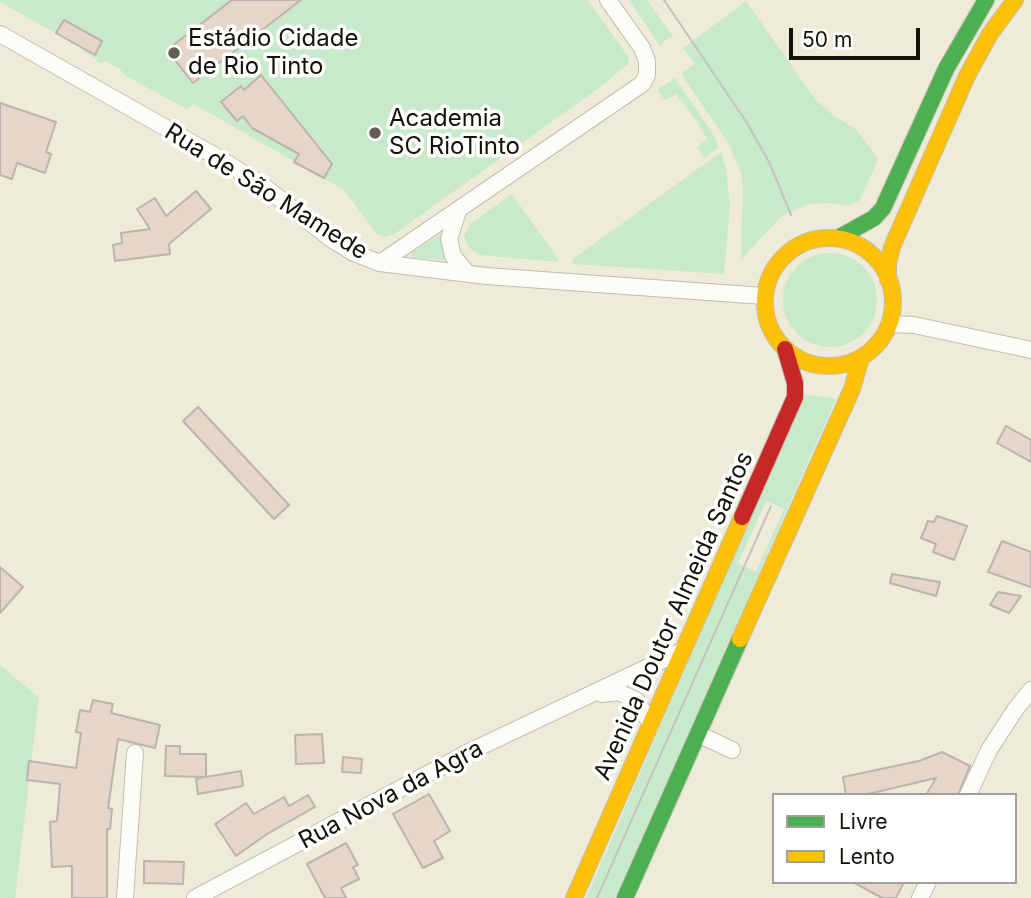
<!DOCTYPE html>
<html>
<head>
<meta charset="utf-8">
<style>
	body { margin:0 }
	#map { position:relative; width:1031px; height:898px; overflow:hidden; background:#eeebd8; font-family:Inter,sans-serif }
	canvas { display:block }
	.legend { position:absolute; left:772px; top:793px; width:245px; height:91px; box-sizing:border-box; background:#fff; border:2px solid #a1a09c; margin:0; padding:9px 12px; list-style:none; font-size:21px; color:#141207 }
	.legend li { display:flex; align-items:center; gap:14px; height:35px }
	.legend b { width:35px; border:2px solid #a1a09c }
	.scale { position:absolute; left:789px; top:28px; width:131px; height:32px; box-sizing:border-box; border:4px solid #141207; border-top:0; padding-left:9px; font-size:21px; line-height:24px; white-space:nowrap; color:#141207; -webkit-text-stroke:5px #fff; paint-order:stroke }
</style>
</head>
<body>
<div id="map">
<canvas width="1031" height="898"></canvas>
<ul class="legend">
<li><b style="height:9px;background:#4caf50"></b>Livre</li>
<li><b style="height:9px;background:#ffc107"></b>Lento</li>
</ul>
<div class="scale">50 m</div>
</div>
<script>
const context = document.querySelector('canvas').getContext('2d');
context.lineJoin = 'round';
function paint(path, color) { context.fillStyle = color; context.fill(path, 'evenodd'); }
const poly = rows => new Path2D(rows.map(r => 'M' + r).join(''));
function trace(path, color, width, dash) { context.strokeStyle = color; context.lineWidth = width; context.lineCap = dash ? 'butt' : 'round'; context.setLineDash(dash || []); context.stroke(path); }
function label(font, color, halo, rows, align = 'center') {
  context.font = font + ' Inter,sans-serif'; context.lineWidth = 7; context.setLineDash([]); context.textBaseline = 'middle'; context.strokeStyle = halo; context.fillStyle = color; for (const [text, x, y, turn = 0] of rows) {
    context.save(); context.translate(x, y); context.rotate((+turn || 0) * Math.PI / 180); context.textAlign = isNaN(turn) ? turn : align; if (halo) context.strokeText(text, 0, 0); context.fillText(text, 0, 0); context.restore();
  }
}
const green = poly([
	[0,0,588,0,629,58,628,64,599,88,393,235,385,237,377,234,344,190,194,104,187,109,124,75,120,69,105,61,103,63,98,63,95,58,83,51,84,49,0,2],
	[629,0,647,0,674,38,669,37,660,46],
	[746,1,815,99,834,116,857,130,878,159,860,200,849,206,829,203,809,204,783,215,741,259,743,186,741,172,727,141,681,74,695,64,683,48],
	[675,78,712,132,719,147,704,158,697,147,707,139,696,120,676,94,665,100,657,90],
	[721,152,726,169,730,207,724,274,573,264,573,259],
	[512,194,558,259,558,262,479,255,467,246,464,236,470,224],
	[443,233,448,260,414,258,411,253],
	'783 300a47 47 0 1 1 94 0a47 47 0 1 1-94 0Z',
	[804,394,836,399,615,898,586,898],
	[766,501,784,509,756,572,738,563],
	[0,665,39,698,15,898,0,898]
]);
const building = poly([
	[232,0,301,0,193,83,167,50,232,0],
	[64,20,102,41,95,55,56,33,64,20],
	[261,75,332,164,324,178,294,162,299,154,252,128,243,116,237,121,221,102,241,86,244,90,261,75],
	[0,103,56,122,46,152,51,154,45,173,17,163,12,179,0,175,0,103],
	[196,191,211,209,169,244,170,254,115,261,113,245,122,243,121,233,150,229,137,209,155,198,166,216,196,191],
	[198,407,289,505,274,519,183,421,198,407],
	[1006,426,1031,440,1031,462,997,443,1006,426],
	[937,516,967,526,954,560,933,552,936,544,921,538,928,521,934,522,937,516],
	[1002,541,1031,552,1031,587,988,572,1002,541],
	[0,567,23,587,0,613,0,567],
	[892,574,940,582,936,596,890,583,892,574],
	[998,592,1021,596,1009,613,990,605,998,592],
	[93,700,113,704,111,713,160,725,155,748,118,739,108,808,112,809,110,829,107,829,107,898,72,898,72,866,52,867,50,822,57,821,60,784,27,780,29,761,76,768,81,733,76,732,80,710,90,712,93,700],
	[322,734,324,763,296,764,295,735,322,734],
	[166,746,180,746,180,754,206,754,206,777,241,771,243,786,198,794,196,779,204,777,165,776,166,746],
	[942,752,970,766,958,795,926,795,936,778,864,795,846,795,843,777,919,761,942,752],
	[343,757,362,759,361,773,342,772,343,757],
	[429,794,450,831,434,841,443,858,423,868,393,814,429,794],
	[308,795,315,807,267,834,236,856,215,824,246,803,254,814,284,797,289,806,308,795],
	[346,843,358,865,353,867,359,879,341,888,346,898,325,898,307,864,346,843],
	[144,861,184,862,183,884,144,883,144,861],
	[853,882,904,882,896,898,882,898,853,882]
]);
const street = poly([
	[0,34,219,158,265,187,331,239,354,253,380,263,486,276,764,296],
	[458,211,449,239,453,256,467,273],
	[380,263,642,84,647,75,647,61,642,48,608,0],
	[889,324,914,325,1031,350],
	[602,694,618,692,636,700,651,724],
	[698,734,732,750],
	[968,795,989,750,1015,710,1031,690],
	[125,898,135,753],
	[195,898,469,752,682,651],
	[920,898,928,882]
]);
const fast = poly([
	[838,238,874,218,883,208,946,69,986,0],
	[625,898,740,639]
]);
const slow = poly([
	'765 302a64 64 0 1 1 128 0a64 64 0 1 1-128 0Z',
	[888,280,888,264,892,247,967,76,990,34,1015,0],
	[740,639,852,389,861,358],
	[574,898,742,517]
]);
const jam = poly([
	[742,517,795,397,795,383,785,349]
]);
const tram = poly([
	[664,0,747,123,769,162,791,215],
	[597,898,771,506]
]);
const markers = [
	[174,53,7,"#605e50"],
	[375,133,7,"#605e50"]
];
const poiNames = [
	["Estádio Cidade",188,39],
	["de Rio Tinto",188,67],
	["Academia",389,119],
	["SC RioTinto",389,147]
];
const streetNames = [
	["Rua de São Mamede",266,192,32],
	["Avenida Doutor Almeida Santos",674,616,-66],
	["Rua Nova da Agra",391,795,-28]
];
paint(green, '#c9e9cb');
paint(building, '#e6d6ca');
trace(building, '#bcb4aa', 2);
trace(street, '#c1bfb0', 18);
trace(fast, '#c1bfb0', 18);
trace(slow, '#c1bfb0', 18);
trace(jam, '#c1bfb0', 18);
trace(street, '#fcfcf9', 16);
trace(fast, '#4caf50', 16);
trace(slow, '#ffc107', 16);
trace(jam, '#c62828', 16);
trace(tram, '#c4c2be', 2);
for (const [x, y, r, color] of markers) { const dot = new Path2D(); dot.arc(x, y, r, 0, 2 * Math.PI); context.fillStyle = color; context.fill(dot); trace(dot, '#fff', 2.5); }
label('24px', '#141207', '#fff', poiNames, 'left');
label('24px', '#141207', '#fff', streetNames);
</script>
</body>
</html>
